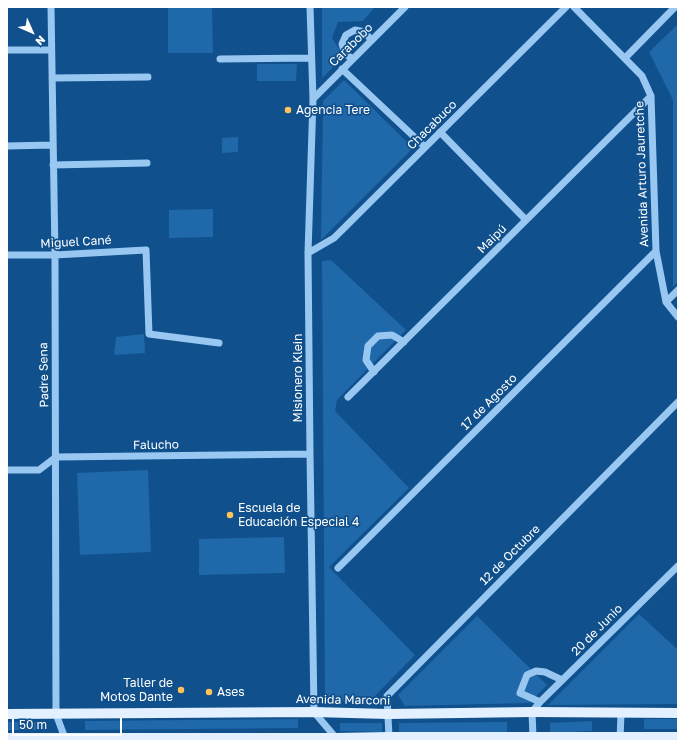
<!DOCTYPE html>
<html>
<head>
<meta charset="utf-8">
<style>
	body { margin:0 }
	#map { position:relative; width:685px; height:748px; overflow:hidden; background:#10508c; font-family:"Golos Text",sans-serif }
	canvas { display:block }
	.frame { position:absolute; inset:0; border:8px solid #fff; pointer-events:none }
	.north { position:absolute; left:12px; top:12px; width:40px; height:40px; -webkit-text-stroke:3px #10508c; paint-order:stroke; rotate:135deg; font-size:11px; font-weight:700; line-height:16px; text-align:center; color:#fff }
	.north::after { content:''; display:block; margin:auto; width:14px; height:18px; background:#fff; clip-path:polygon(50% 0,100% 100%,50% 72%,0 100%) }
	.scale { position:absolute; left:12px; top:718px; width:110px; height:18px; box-sizing:border-box; border:2px solid #fff; border-top:0; padding-left:5px; font-size:12px; line-height:14px; white-space:nowrap; color:#fff; -webkit-text-stroke:3px #10508c; paint-order:stroke }
</style>
</head>
<body>
<div id="map">
<canvas width="685" height="748"></canvas>
<div class="frame"></div>
<div class="north">N</div>
<div class="scale">50 m</div>
</div>
<script>
const context = document.querySelector('canvas').getContext('2d');
context.lineJoin = 'round';
function paint(path, color) { context.fillStyle = color; context.fill(path, 'evenodd'); }
const poly = rows => new Path2D(rows.map(r => 'M' + r).join(''));
function trace(path, color, width, dash) { context.strokeStyle = color; context.lineWidth = width; context.lineCap = dash ? 'butt' : 'round'; context.setLineDash(dash || []); context.stroke(path); }
function label(font, color, halo, rows, align = 'center') {
  context.font = font + ' "Golos Text",sans-serif'; context.lineWidth = 3.5; context.setLineDash([]); context.textBaseline = 'middle'; context.strokeStyle = halo; context.fillStyle = color; for (const [text, x, y, turn = 0] of rows) {
    context.save(); context.translate(x, y); context.rotate((+turn || 0) * Math.PI / 180); context.textAlign = isNaN(turn) ? turn : align; if (halo) context.strokeText(text, 0, 0); context.fillText(text, 0, 0); context.restore();
  }
}
const green = poly([
	[168,7,212,7,213,53,168,53],
	[322,7,375,7,363,21,338,22,332,38,344,57,322,78],
	[678,24,678,282,673,287,673,100,649,52],
	[257,64,297,64,296,81,257,81],
	[344,80,413,148,321,240,323,101],
	[238,137,238,152,222,153,222,138],
	[213,209,213,237,169,238,169,210],
	[331,260,406,330,337,400,335,411,409,488,329,567,415,655,370,701,325,700,322,261],
	[144,334,145,353,114,355,116,337],
	[148,470,151,552,80,555,77,473],
	[284,537,285,573,199,575,199,539],
	[639,614,678,650,678,704,548,705],
	[477,616,547,685,529,703,405,706,398,695],
	[298,719,298,728,85,730,85,721],
	[644,719,678,719,678,729,644,729],
	[592,721,592,731,550,733,550,723],
	[7,722,43,722,43,730,7,730],
	[507,722,507,732,399,733,399,723],
	[340,723,382,723,382,732,340,731]
]);
const minor = poly([
	[51,7,55,255,56,714,66,741],
	[310,7,313,99,308,253,310,454,314,712,336,738,336,741],
	[574,7,642,76,651,96,656,251,666,302,678,317],
	[7,50,51,50],
	[625,58,675,7],
	[220,59,311,58],
	[353,59,345,54,342,44,346,35,355,30,365,32,371,40],
	[342,69,425,147],
	[52,78,148,77],
	[313,99,405,7],
	[440,132,526,220],
	[7,146,52,145],
	[53,165,147,163],
	[308,253,334,238,566,7],
	[7,255,55,255,146,250,149,334,219,343],
	[666,302,678,290],
	[374,372,366,360,368,346,378,336,392,335,404,342],
	[348,397,651,96],
	[7,470,39,470,56,457,310,454],
	[338,568,656,251],
	[540,702,520,693,527,675,536,671,545,672,562,680],
	[389,737,387,696,678,402],
	[533,737,532,712,540,702,678,566],
	[620,741,621,713]
]);
const major = poly([
	[7,714,314,712,388,714,532,712,678,713],
	[7,738,336,738,389,737,678,737]
]);
const markers = [
	[288,110,4,"#ffc359"],
	[230,515,4,"#ffc359"],
	[181,690,4,"#ffc359"],
	[209,692,4,"#ffc359"]
];
const streetNames = [
	["Carabobo",351,45,-45],
	["Chacabuco",432,125,-45],
	["Avenida Arturo Jauretche",642,174,-92],
	["Maipú",492,239,-45],
	["Miguel Cané",76,242,-3],
	["Padre Sena",44,375,-91],
	["Misionero Klein",298,378,-90],
	["17 de Agosto",489,402,-45],
	["Falucho",156,445,-1],
	["12 de Octubre",510,555,-45],
	["20 de Junio",597,630,-45],
	["Avenida Marconi",343,700,1]
];
const poiNames = [
	["Agencia Tere",296,110],
	["Escuela de",238,508],
	["Educación Especial 4",238,522],
	["Taller de",173,683,"right"],
	["Motos Dante",173,697,"right"],
	["Ases",217,692]
];
paint(green, '#1f68aa');
trace(minor, '#98c7f2', 7);
trace(major, '#e3f0ff', 10);
for (const [x, y, r, color] of markers) { const dot = new Path2D(); dot.arc(x, y, r, 0, 2 * Math.PI); context.fillStyle = color; context.fill(dot); trace(dot, '#10508c', 1.5); }
label('12px', '#fff', '#10508c', streetNames);
label('12px', '#fff', '#10508c', poiNames, 'left');
</script>
</body>
</html>
